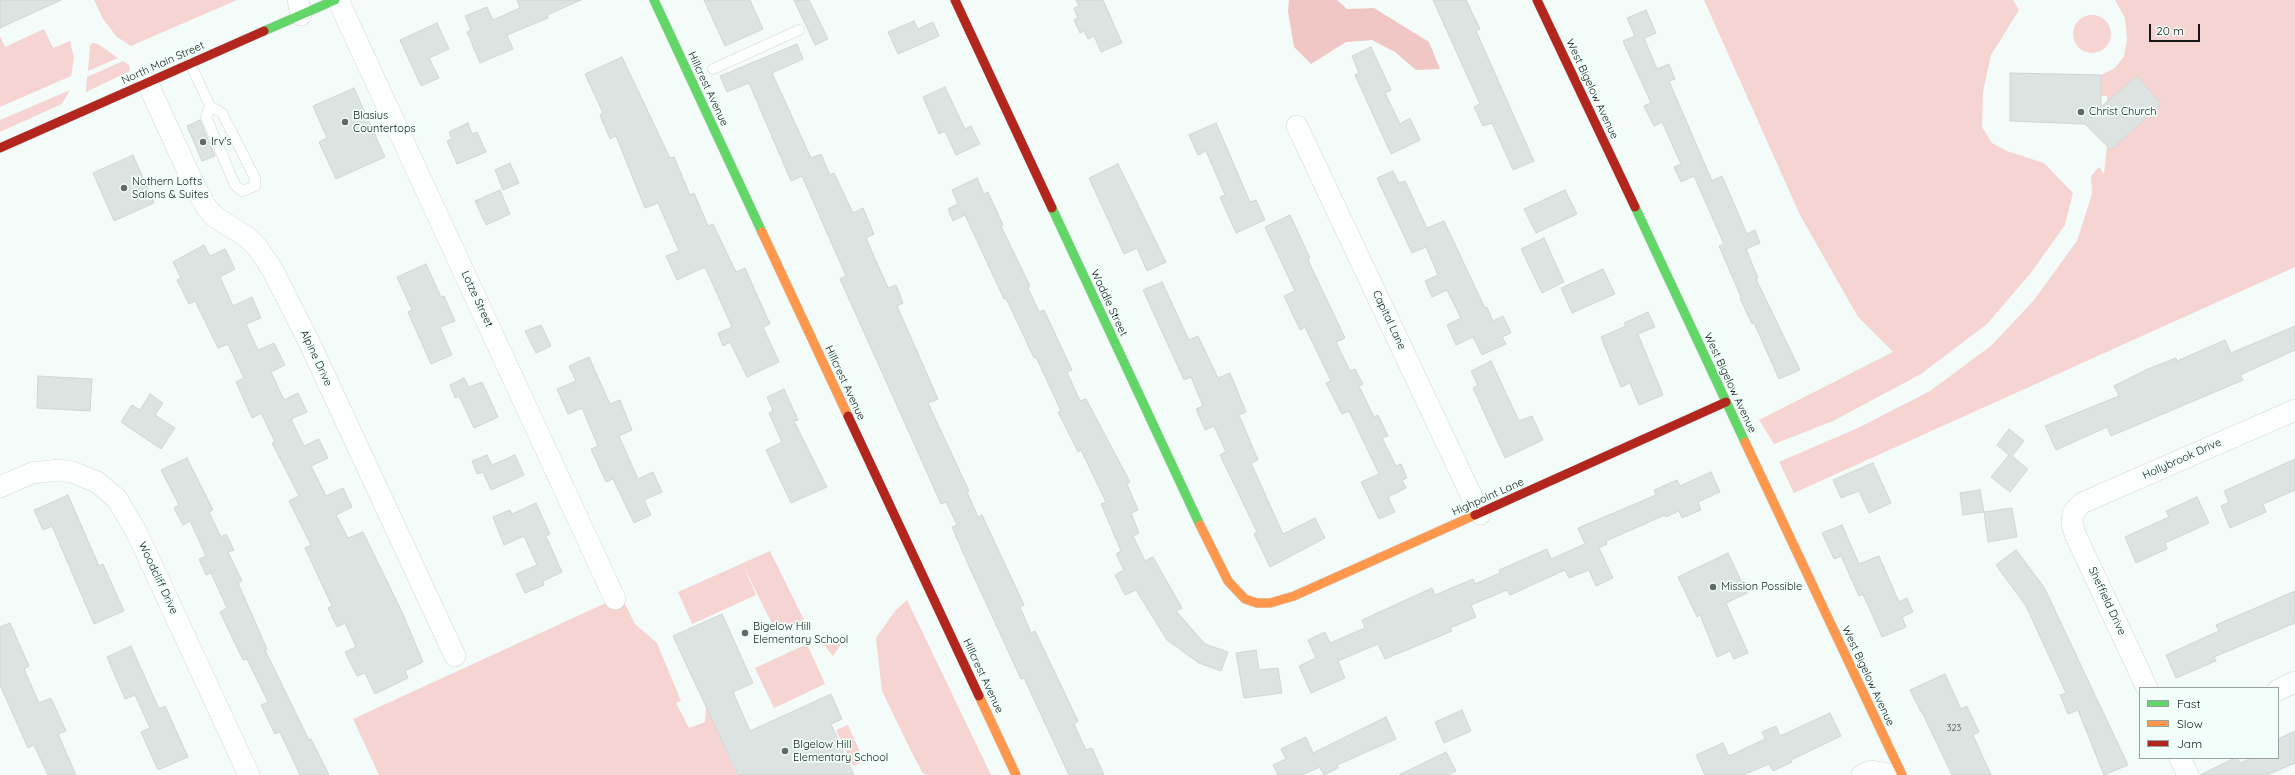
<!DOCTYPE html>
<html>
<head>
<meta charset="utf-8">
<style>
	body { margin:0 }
	#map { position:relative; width:2295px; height:775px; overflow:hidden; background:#f4fcf9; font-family:Quicksand,sans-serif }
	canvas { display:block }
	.legend { position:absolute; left:2139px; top:687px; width:140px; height:72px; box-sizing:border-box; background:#f1fffa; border:1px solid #98a39f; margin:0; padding:5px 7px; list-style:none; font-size:12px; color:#131917 }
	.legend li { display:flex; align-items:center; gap:8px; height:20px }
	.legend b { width:20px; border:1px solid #98a39f }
	.scale { position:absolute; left:2149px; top:24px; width:51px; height:18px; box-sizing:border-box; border:2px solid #131917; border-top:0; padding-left:5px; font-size:12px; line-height:14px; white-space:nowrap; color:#131917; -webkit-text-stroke:3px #f1fffa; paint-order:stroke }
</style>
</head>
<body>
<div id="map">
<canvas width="2295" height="775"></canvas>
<ul class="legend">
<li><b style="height:5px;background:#63d668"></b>Fast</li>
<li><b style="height:5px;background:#ff974d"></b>Slow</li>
<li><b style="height:5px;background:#b3261e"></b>Jam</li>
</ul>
<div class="scale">20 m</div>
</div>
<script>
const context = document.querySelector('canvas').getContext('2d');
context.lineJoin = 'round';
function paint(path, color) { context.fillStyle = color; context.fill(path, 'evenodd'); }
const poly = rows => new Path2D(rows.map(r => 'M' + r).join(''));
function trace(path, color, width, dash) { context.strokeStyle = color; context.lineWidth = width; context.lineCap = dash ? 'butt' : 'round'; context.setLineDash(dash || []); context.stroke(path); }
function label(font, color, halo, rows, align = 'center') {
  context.font = font + ' Quicksand,sans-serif'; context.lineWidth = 3.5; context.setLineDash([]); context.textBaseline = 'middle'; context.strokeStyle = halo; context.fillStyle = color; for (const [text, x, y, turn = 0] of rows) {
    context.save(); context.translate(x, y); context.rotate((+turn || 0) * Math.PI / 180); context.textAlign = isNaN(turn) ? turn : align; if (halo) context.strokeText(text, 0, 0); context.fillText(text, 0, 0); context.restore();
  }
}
const green = poly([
	[94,0,237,0,131,46,117,37,103,19],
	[1704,0,2013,0,2019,10,1991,55,1983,92,1982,127,1992,143,2007,151,2044,163,2073,193,2065,225,2030,274,1987,324,1921,374,1833,421,1774,444,1759,420,1893,352,1858,317,1800,215],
	[2115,0,2295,0,2295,267,1794,493,1779,462,1860,427,1930,391,1992,345,2034,300,2077,241,2092,194,2091,176,2099,167,2104,174,2107,146,2111,150,2161,104,2137,76,2107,102,2107,96,2101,96,2101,75,2115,68,2124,56,2127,40,2125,18],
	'2073 34a19 19 0 1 1 38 0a19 19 0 1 1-38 0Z',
	[44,29,53,48,70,41,74,58,71,76,0,107,0,36,5,47],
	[93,43,98,44,118,58,88,71,90,45],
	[123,61,129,65,130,71,86,92,87,77],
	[70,90,62,104,0,132,0,120],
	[770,551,805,622,774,628,743,565,756,595,692,624,678,592],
	[621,596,635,624,657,643,681,701,676,703,689,728,705,722,706,707,726,698,733,712,713,721,737,775,379,775,353,719],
	[907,600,991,775,927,775,922,772,910,749,882,691,876,638,895,611],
	[822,636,844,637,844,640,833,656,820,640],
	[807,644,825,684,774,708,755,668],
	[848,725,864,761,853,766,836,730]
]);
const forest = poly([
	[1289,0,1337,0,1347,9,1374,8,1429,42,1440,69,1416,70,1395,52,1372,40,1346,42,1311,64,1294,47,1288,11]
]);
const building = poly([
	[0,0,61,0,0,28,0,0],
	[517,0,581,0,547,15,548,18,507,35,513,49,480,63,467,32,471,30,465,16,487,7,493,20,520,8,517,0],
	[704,0,750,0,763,29,725,46,704,0],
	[794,0,809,0,828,39,815,45,794,0],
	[1076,0,1103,0,1122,43,1101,52,1094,36,1088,39,1084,31,1080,33,1074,20,1078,18,1074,8,1079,6,1076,0],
	[1433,0,1466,0,1480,29,1476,31,1534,161,1513,170,1492,123,1483,126,1474,107,1480,104,1433,0],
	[1646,10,1656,33,1644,38,1657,69,1669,64,1675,79,1669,81,1712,181,1722,176,1747,234,1755,230,1760,243,1746,249,1758,278,1756,279,1800,370,1779,379,1754,323,1752,324,1740,298,1741,297,1719,246,1724,244,1694,176,1681,182,1674,167,1681,164,1662,122,1654,126,1644,106,1651,103,1623,41,1635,36,1627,18,1646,10],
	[914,21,918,29,933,22,939,36,898,54,888,32,914,21],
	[437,23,449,49,429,58,439,78,421,86,400,40,437,23],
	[797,44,803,59,772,73,811,158,821,154,830,175,834,173,853,213,863,208,874,234,866,238,888,288,896,285,903,303,897,306,938,399,928,403,969,491,967,492,978,517,982,515,1024,605,1020,607,1031,633,1035,631,1078,721,1074,724,1086,750,1092,748,1104,775,1069,775,1024,678,1021,679,968,564,952,527,957,525,946,502,941,504,925,468,840,279,846,276,802,176,791,181,749,83,727,92,720,76,797,44],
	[1371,47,1391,90,1385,93,1400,124,1410,118,1420,140,1391,154,1355,75,1359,73,1352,56,1371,47],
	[622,57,670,158,674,157,690,195,694,193,708,226,713,224,736,272,745,268,770,324,763,327,779,362,747,377,730,342,723,346,718,333,732,327,705,267,677,280,666,256,679,251,658,203,645,208,616,136,610,139,600,115,603,113,585,74,622,57],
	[2010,73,2101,75,2101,107,2137,76,2161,104,2111,150,2085,124,2010,121,2010,73],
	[945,87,965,129,971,126,980,144,956,155,945,131,939,134,923,97,945,87],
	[354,88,385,157,336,179,319,142,327,138,313,106,354,88],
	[200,120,215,156,202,161,187,126,200,120],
	[468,123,472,134,477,132,486,152,457,164,447,141,452,139,449,132,468,123],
	[1216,123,1250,202,1256,200,1265,220,1236,233,1220,197,1225,195,1206,151,1198,155,1189,135,1216,123],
	[133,155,154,203,114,221,93,173,133,155],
	[510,163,519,183,503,190,495,170,510,163],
	[1118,164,1166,262,1147,271,1137,248,1124,254,1089,178,1118,164],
	[1393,171,1399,183,1405,181,1427,228,1444,221,1485,308,1487,307,1493,321,1503,316,1511,333,1502,337,1506,344,1482,355,1473,337,1456,345,1447,325,1461,318,1447,290,1432,297,1425,281,1438,275,1426,247,1412,253,1377,178,1393,171],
	[977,178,984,194,988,192,1003,225,1001,226,1030,286,1028,288,1039,312,1044,310,1072,370,1067,372,1080,401,1086,399,1130,482,1127,484,1138,510,1131,513,1139,533,1133,536,1145,561,1153,557,1182,608,1176,611,1205,644,1228,652,1221,671,1199,663,1167,640,1136,590,1125,595,1115,575,1124,570,1116,554,1121,551,1101,504,1106,502,1081,450,1078,452,1058,412,1061,411,1036,357,1034,358,1006,298,1004,299,965,215,953,221,948,209,958,204,952,190,977,178],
	[500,190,510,214,486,225,475,201,500,190],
	[1565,190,1577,214,1536,233,1524,209,1565,190],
	[1290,215,1310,258,1308,260,1345,338,1336,342,1350,371,1355,369,1363,384,1359,386,1374,417,1378,415,1388,436,1382,438,1396,466,1401,464,1407,478,1402,480,1406,488,1388,497,1395,512,1379,519,1361,482,1379,474,1349,411,1342,414,1326,383,1331,381,1305,327,1300,330,1284,296,1295,291,1265,227,1290,215],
	[1544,238,1564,282,1542,293,1521,249,1544,238],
	[204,245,210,256,225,249,235,269,220,277,233,306,252,297,261,318,246,324,258,350,274,343,285,365,271,372,284,400,298,393,307,412,291,419,304,446,319,439,328,458,311,466,326,496,343,488,352,507,336,515,348,538,363,532,402,612,423,662,405,671,408,678,375,694,365,673,357,676,345,652,356,647,345,623,337,627,328,608,332,606,305,548,311,545,289,501,299,496,272,443,275,442,261,413,252,418,236,382,244,378,228,344,218,348,195,301,189,304,177,280,181,278,173,262,204,245],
	[426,264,441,297,444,296,455,321,440,327,452,355,431,364,408,312,412,310,397,277,426,264],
	[1603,269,1615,294,1572,313,1561,288,1603,269],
	[1162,282,1189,340,1198,336,1218,378,1230,373,1246,412,1239,415,1258,460,1251,463,1283,534,1315,518,1325,538,1270,567,1254,534,1257,532,1220,455,1226,452,1214,426,1205,430,1196,409,1203,406,1191,377,1184,380,1143,290,1162,282],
	[1648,312,1655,327,1638,334,1663,395,1639,405,1630,383,1621,387,1601,337,1626,326,1624,323,1648,312],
	[541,325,551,346,536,353,525,331,541,325],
	[2295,326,2295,350,2240,375,2243,380,2111,436,2107,427,2056,450,2045,426,2119,396,2114,386,2148,369,2176,358,2177,361,2225,340,2231,353,2295,326],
	[589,357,610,404,620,400,632,430,619,436,638,479,653,472,662,492,644,500,651,515,634,523,613,479,606,482,591,449,598,446,582,408,568,414,557,389,576,381,569,366,589,357],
	[1491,361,1519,421,1532,416,1543,440,1505,458,1473,388,1478,385,1471,371,1491,361],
	[38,376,92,379,90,411,37,408,38,376],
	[464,378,469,387,482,382,498,417,474,428,459,396,455,398,450,385,464,378],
	[784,389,798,420,794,421,827,487,791,503,766,450,782,442,769,413,773,411,767,397,784,389],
	[150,394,163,403,155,415,175,428,161,449,121,422,132,405,140,410,150,394],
	[2009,429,2024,441,2012,456,2028,469,2010,492,1991,477,2009,455,1997,445,2009,429],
	[487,455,492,465,515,455,524,475,491,490,483,472,477,474,472,461,487,455],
	[187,458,213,510,209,512,221,537,226,534,234,550,228,552,242,581,238,583,267,649,265,650,309,740,311,739,329,775,300,775,280,732,275,734,261,705,268,702,247,659,243,660,220,612,227,608,211,573,206,575,199,559,206,556,190,521,183,525,174,508,179,505,161,470,187,458],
	[2295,459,2295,490,2263,504,2266,512,2230,528,2221,506,2229,502,2224,491,2295,459],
	[1873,463,1891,503,1869,513,1859,491,1841,498,1833,480,1873,463],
	[1711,472,1720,492,1698,502,1701,510,1682,518,1679,511,1666,517,1665,515,1606,541,1607,544,1599,548,1613,578,1596,586,1589,570,1569,578,1565,570,1510,595,1507,590,1471,605,1476,617,1450,628,1452,631,1426,642,1385,659,1378,644,1338,661,1345,678,1311,693,1299,666,1316,658,1308,640,1325,632,1330,643,1365,628,1362,620,1432,588,1435,595,1473,579,1475,584,1500,573,1499,570,1547,549,1551,559,1585,544,1578,528,1656,495,1654,490,1677,480,1680,486,1711,472],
	[1980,490,1984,512,2012,508,2017,537,1988,542,1984,512,1963,515,1960,493,1980,490],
	[68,495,99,566,103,564,124,611,94,624,52,526,43,530,34,510,68,495],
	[2197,497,2209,523,2165,543,2167,549,2136,563,2125,537,2169,517,2166,511,2197,497],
	[536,503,550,534,546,536,562,572,543,581,544,585,525,593,516,574,537,565,524,536,504,545,493,517,510,510,512,514,536,503],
	[1842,525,1859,564,1879,556,1899,602,1907,598,1913,612,1902,617,1906,627,1882,637,1863,594,1859,596,1841,556,1834,559,1822,533,1842,525],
	[2016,550,2044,587,2128,765,2104,775,2078,710,2068,714,2060,695,2066,693,2026,606,1996,565,2016,550],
	[1728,553,1747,593,1726,603,1748,653,1734,659,1730,651,1717,657,1700,615,1697,617,1678,577,1728,553],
	[2295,591,2295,623,2214,657,2216,661,2176,678,2166,655,2219,631,2216,625,2295,591],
	[722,614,753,683,733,692,750,731,831,694,842,719,831,724,854,775,738,775,673,636,722,614],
	[10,623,29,666,24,669,39,703,51,698,66,731,58,734,76,775,48,775,34,745,28,748,0,685,0,627,10,623],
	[131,646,159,709,165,706,188,757,158,770,141,732,150,728,135,695,125,699,107,657,131,646],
	[1256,650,1259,670,1278,668,1282,693,1244,698,1236,653,1256,650],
	[1945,674,1961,709,1967,706,1979,732,1973,735,1991,775,1952,775,1922,712,1921,712,1910,690,1945,674],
	[1462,710,1471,731,1444,743,1435,722,1462,710],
	[1830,713,1841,736,1791,760,1792,762,1773,771,1769,764,1743,775,1705,775,1696,755,1723,743,1729,756,1765,739,1762,732,1776,726,1780,736,1830,713],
	[1386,717,1396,739,1337,765,1338,768,1324,775,1320,767,1302,775,1278,775,1273,765,1286,759,1281,749,1306,737,1313,753,1386,717],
	[2295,731,2295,763,2267,775,2200,775,2235,758,2237,758,2240,763,2252,758,2278,758,2278,739,2295,731],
	[1446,752,1456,771,1448,775,1399,775,1446,752]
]);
const lane = poly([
	[190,63,210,106,222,113,255,178,255,186,242,191,235,185,206,117,210,106],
	[713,69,799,30]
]);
const street = poly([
	[298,0,301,15],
	[338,0,615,599],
	[147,82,195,187,207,208,215,217,247,237,257,247,272,269,309,342,455,656],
	[1297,126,1480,514],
	[0,487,32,473,59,470,72,472,97,482,117,499,137,533,249,775],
	[2147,688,2075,534,2072,523,2073,513,2082,503,2295,410],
	[2278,690,2295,682],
	[2180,758,2188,775],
	[1862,775,1872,771,1894,775]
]);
const fast = poly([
	[654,0,762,232],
	[264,31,335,0],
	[1635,207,1745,442],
	[1052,208,1200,525]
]);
const slow = poly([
	[762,232,848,416],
	[1745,442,1902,775],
	[1200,525,1228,581,1245,599,1257,603,1270,603,1294,596,1475,515],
	[979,696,1016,775]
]);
const jam = poly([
	[955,0,1052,208],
	[1537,0,1635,207],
	[0,148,264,31],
	[848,416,979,696],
	[1475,515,1726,402]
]);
const markers = [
	[2081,112,4,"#626866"],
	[345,122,4,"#626866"],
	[203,142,4,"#626866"],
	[124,188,4,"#626866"],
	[1713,587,4,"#626866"],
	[745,633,4,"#626866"],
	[785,751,4,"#626866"]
];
const numberNames = [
	["323",1954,728]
];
const streetNames = [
	["North Main Street",163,63,-24],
	["Hillcrest Avenue",708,89,65],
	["West Bigelow Avenue",1592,89,65],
	["Lotze Street",477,299,65],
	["Waddle Street",1109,303,65],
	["Capital Lane",1389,320,65],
	["Alpine Drive",316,358,65],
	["Hillcrest Avenue",845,383,65],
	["West Bigelow Avenue",1730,383,65],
	["Hollybrook Drive",2182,459,-24],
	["Highpoint Lane",1488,497,-24],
	["Woodcliff Drive",158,578,65],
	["Sheffield Drive",2107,601,65],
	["Hillcrest Avenue",983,676,65],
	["West Bigelow Avenue",1868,676,65]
];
const poiNames = [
	["Christ Church",2089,112],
	["Blasius",353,116],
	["Countertops",353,129],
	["Irv's",211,142],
	["Nothern Lofts",132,182],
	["Salons & Suites",132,195],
	["Mission Possible",1721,587],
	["Bigelow Hill",753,627],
	["Elementary School",753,640],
	["BIgelow Hill",793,745],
	["Elementary School",793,758]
];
paint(green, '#f6d4d1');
paint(forest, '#f0c7c4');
paint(building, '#dce3e0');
trace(building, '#cfd6d3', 1);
trace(lane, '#d1d7d5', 11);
trace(street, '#d1d7d5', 22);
trace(fast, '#d1d7d5', 10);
trace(slow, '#d1d7d5', 10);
trace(jam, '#d1d7d5', 10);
trace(lane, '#fdfffe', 10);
trace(street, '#fdfffe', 21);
trace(fast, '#63d668', 9);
trace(slow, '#ff974d', 9);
trace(jam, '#b3261e', 9);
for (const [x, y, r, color] of markers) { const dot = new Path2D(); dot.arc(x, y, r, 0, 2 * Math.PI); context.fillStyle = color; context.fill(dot); trace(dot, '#f1fffa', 1.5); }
label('9px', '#454c49', null, numberNames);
label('11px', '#131917', '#f1fffa', streetNames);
label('11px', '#131917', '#f1fffa', poiNames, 'left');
</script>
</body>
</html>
